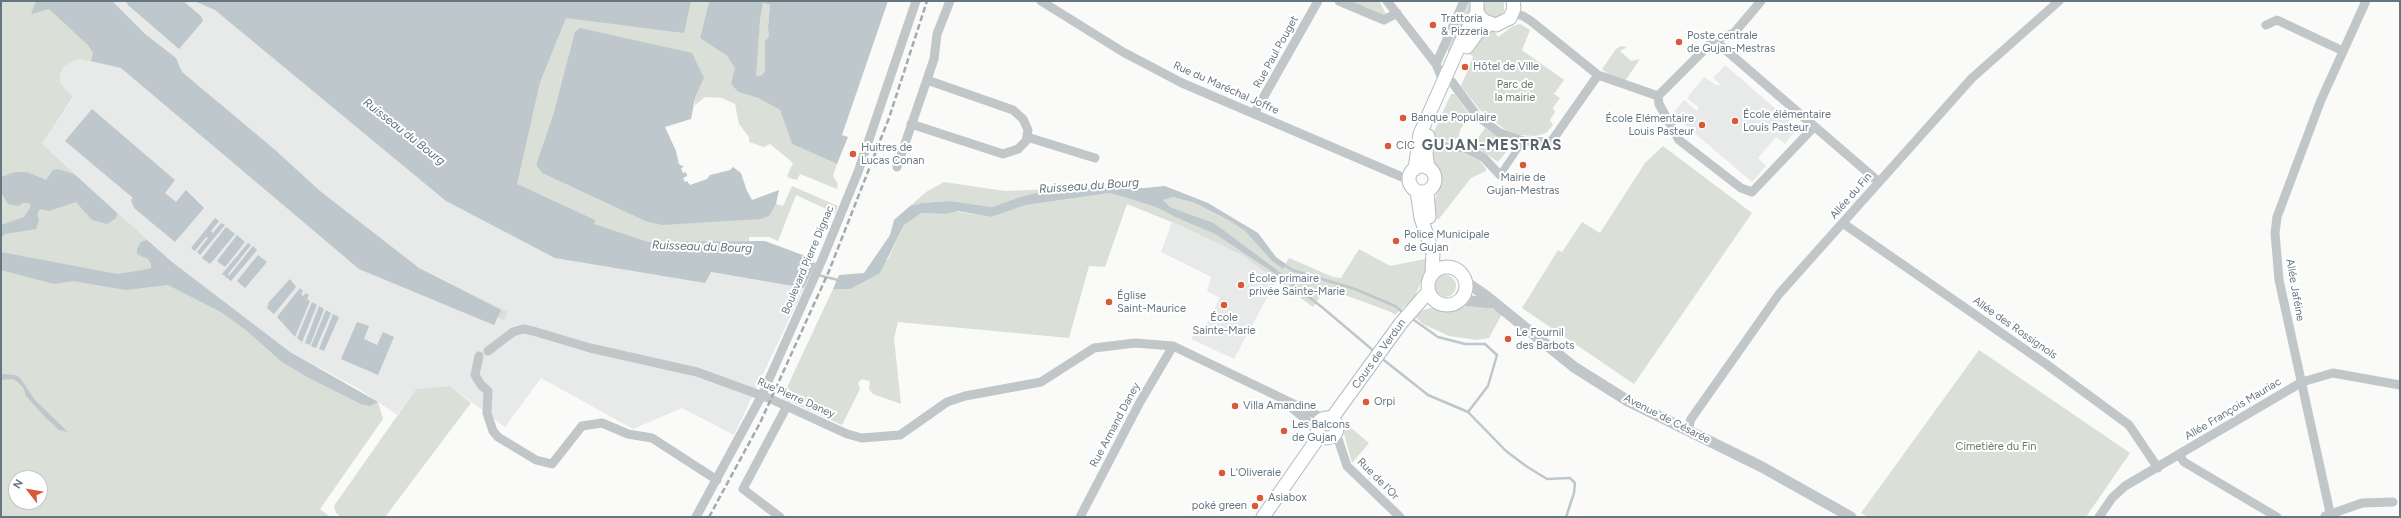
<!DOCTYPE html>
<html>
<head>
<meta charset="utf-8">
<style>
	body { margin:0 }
	#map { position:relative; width:2401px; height:518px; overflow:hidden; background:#fafaf8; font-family:Figtree,sans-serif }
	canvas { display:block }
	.frame { position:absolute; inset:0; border:2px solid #667681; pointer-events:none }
	.north { position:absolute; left:8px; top:470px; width:40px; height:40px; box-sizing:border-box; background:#fff; border:1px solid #c2c8cd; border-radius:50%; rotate:301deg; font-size:11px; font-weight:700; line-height:16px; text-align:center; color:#667681 }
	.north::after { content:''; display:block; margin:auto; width:14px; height:18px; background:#d95a39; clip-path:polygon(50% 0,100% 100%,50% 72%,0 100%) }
</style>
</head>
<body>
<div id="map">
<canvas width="2401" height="518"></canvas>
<div class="frame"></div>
<div class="north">N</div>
</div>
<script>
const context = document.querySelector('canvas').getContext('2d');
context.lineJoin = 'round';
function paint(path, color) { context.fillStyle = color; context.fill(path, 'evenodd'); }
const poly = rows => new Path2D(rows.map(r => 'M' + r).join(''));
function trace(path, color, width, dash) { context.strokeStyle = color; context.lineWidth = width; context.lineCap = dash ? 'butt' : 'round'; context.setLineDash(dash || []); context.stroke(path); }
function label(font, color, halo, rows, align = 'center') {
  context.font = font + ' Figtree,sans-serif'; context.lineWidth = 4; context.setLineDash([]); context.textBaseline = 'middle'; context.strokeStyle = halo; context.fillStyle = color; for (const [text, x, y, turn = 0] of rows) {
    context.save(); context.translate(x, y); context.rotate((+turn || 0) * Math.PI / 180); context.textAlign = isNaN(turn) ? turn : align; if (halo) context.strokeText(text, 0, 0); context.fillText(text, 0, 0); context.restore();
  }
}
const built = poly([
	[112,1,194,1,215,10,555,258,705,283,710,272,804,288,734,435,682,408,633,429,541,378,505,427,450,386,416,389,397,415,359,389,290,352,172,262,42,144,73,98,60,84,60,75,64,66,72,60,78,59,121,68,359,269,450,283,419,268,320,191,274,149,182,72,176,58,145,34],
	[1725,65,1798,128,1785,144,1776,137,1758,158,1766,166,1752,182,1672,114,1684,100,1697,111,1699,108,1688,99,1689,95,1704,77,1718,86,1720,84,1713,78],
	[1172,222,1242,255,1277,279,1234,359,1191,339,1196,332,1203,331,1220,298,1207,291,1211,277,1161,252]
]);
const green = poly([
	[1,1,112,1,145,34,176,58,182,72,274,149,320,191,419,268,508,312,504,320,498,317,494,325,359,269,121,68,78,59,64,66,60,75,60,83,73,97,42,144,172,262,290,352,378,402,383,419,320,509,330,517,1,517],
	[16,478,40,478,40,502,16,502],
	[242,1,709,1,700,38,727,56,736,68,731,84,738,92,758,98,780,110,792,144,837,164,833,176,838,184,837,189,800,174,797,180,789,178,787,176,793,163,770,144,764,147,749,142,749,137,739,124,735,104,722,98,705,97,695,105,695,98,704,78,554,112,536,165,542,173,645,221,769,215,776,204,783,206,792,186,838,206,835,213,796,195,778,241,769,237,749,237,749,241,594,249],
	[1347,1,1379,1,1386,14,1382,16],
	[1468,1,1471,1,1470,16,1449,54,1447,49],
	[1485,1,1504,1,1504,12,1498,17,1491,17,1483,9],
	[763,3,770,5,768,26,769,36,765,42,765,71,762,75,755,76,760,21],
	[1520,24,1530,30,1522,50,1564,80,1554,94,1560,98,1553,108,1555,112,1550,120,1553,125,1546,133,1536,136,1518,135,1504,129,1479,109,1461,86,1473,57,1469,53,1469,48,1484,32,1495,32,1498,37,1513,26],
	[1621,46,1627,47,1620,51,1631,61,1640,59,1625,81,1611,76,1602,69,1616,49],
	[1451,94,1455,94,1470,116,1460,130,1459,136,1453,141,1434,141,1431,138],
	[1485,128,1509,142,1511,146,1498,162,1475,146,1474,143],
	[1663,146,1752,213,1634,384,1522,308,1558,250,1562,252,1582,222,1600,233,1645,163],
	[1435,151,1461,152,1479,160,1486,169,1486,171,1471,178,1438,220,1432,209,1442,178,1437,166,1432,163,1431,156],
	[944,182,1005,191,1051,189,1020,197,992,207,950,201,921,203,910,206,926,192],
	[1110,193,1156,207,1177,218,1215,234,1278,276,1280,273,1214,223,1170,207,1162,200,1173,197,1195,203,1230,221,1245,231,1271,260,1283,268,1289,258,1333,277,1341,278,1359,249,1390,266,1430,258,1428,265,1413,301,1406,305,1395,315,1391,312,1326,288,1313,307,1242,255,1179,225,1127,204,1105,267,1089,266,1069,338,898,322,894,338,901,404,873,394,869,389,870,381,862,379,858,383,860,389,842,425,782,398,833,289,850,289,888,259,904,225,911,218,921,213,945,214,953,211,991,217,1026,205],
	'1434 286a11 11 0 1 1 22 0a11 11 0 1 1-22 0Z',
	[1468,306,1489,307,1502,314,1489,338,1477,340,1449,336,1423,324,1414,316,1423,310,1431,308,1441,310],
	[1979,350,2130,453,2086,517,1868,517,1861,513],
	[450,386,471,403,385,517,341,517,336,513,334,506,416,389],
	[1344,422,1369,443,1352,463,1344,434]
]);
const water = poly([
	[36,1,112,1,145,34,176,58,182,72,274,149,320,191,419,268,501,310,494,325,359,269,121,68,91,61,93,53,88,45,49,9,31,14],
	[126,1,183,1,201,16,203,21,179,49,128,5],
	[194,1,691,1,684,33,566,18,540,82,517,184,595,220,594,224,648,242,765,241,808,257,807,261,816,263,804,288,711,272,705,283,555,258,446,201,215,10],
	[709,1,888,1,842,135,848,137,837,164,792,144,780,110,758,98,738,92,731,84,735,68,727,56,700,38],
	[763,3,770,5,768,27,769,36,765,41,765,71,762,75,756,76,760,21],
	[580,28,692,53,704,78,695,98,691,119,665,127,676,151,679,164,684,167,681,168,683,173,686,172,687,176,683,178,685,182,687,181,690,185,707,179,710,175,730,170,733,167,741,173,747,191,752,200,779,190,776,204,769,216,760,219,662,225,645,221,542,173,536,165,554,112,575,32],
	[92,109,175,180,165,193,176,202,186,190,204,208,175,242,134,208,131,200,133,198,65,141],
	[58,169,74,174,117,213,116,218,107,224,92,220,76,202,49,211,40,209,37,214,39,220,36,229,5,234,1,238,1,225,24,217,31,206,29,203,23,203,18,206,8,204,1,192,1,177,15,172,27,172,46,180,53,170],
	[1165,186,1208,203,1258,233,1276,257,1286,264,1283,269,1271,260,1245,231,1230,221,1195,203,1173,197,1163,200,1170,207,1214,223,1281,273,1278,276,1215,234,1177,218,1156,207,1110,193,1026,205,991,217,958,211,945,214,921,213,904,225,880,273,850,289,833,289,839,275,864,273,890,235,894,220,910,206,921,203,950,201,992,207,1020,197,1051,189,1144,188],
	[215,218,219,221,211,231,213,233,221,223,225,225,200,255,197,252,208,238,206,237,195,251,191,248],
	[226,227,235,234,210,264,202,258],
	[237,235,245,242,225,267,217,261],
	[147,240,172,262,290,352,378,402,370,406,361,404,309,378,282,362,247,331,221,312,168,285,126,290,73,281,54,284,1,270,1,252,117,274,143,270,151,268,151,264,148,259,137,254,137,249,141,242],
	[248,243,251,245,228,274,229,276,253,246,257,250,231,281,222,274],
	[258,255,267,262,245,288,237,281],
	[290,279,296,287,274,314,267,308,269,302],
	[300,288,303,291,301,294,303,296,306,293,309,295,307,299,310,301,295,337,277,317],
	[312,302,317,305,302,342,297,338],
	[319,306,324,309,310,345,305,343],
	[326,310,331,313,316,348,311,346],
	[333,314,339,317,324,351,319,349],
	[357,322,369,326,364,339,377,345,383,332,394,337,378,375,341,359],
	[1,374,15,375,20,378,35,400,68,432,59,430,44,416,26,396,24,389,18,382,13,379,1,380]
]);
const stream = poly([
	[1283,264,1292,270,1355,289,1395,306,1405,314],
	[1278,273,1323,308,1375,352],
	[818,275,838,280],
	[1411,318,1438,337,1465,344,1485,344,1497,355,1488,386,1468,412],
	[1380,357,1428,395,1468,412,1506,451,1526,466,1547,479,1570,478,1575,483,1574,493,1566,517]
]);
const pedestrian = poly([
	[1500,175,1523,141]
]);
const minor = poly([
	[1041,1,1123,52,1182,83,1402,177,1410,177],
	[1339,1,1384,20,1397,13],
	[1387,1,1436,64,1443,81],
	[1513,13,1523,16,1531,21,1598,75,1658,96,1714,40,1734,33,1761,1],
	[2266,25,2277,20,2343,51],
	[1714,40,1879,182],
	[1436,64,1464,1],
	[1452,82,1477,116,1500,133,1523,141,1551,142,1598,75],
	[1658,96,1659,104,1679,140,1741,188,1752,192,1813,128],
	[1254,114,1318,1],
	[911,124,1003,154,1018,149,1026,141,1028,130,1023,119,1013,110,927,80],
	[1027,137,1095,158],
	[1426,145,1464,148,1483,157,1500,175],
	[897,167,934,59,937,34,950,1],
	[1844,224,2046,364,2129,425,2158,468],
	[488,351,513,332,523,329,533,331,590,348,697,372,771,399,847,434,862,438,900,435,947,402,965,396,1041,382,1094,348,1135,343,1173,346,1323,418],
	[479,356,475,375,481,385,488,391,487,413,493,431,498,437,536,460,552,464,582,426,602,423,628,434,652,438,717,480],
	[1285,402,1316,428],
	[1688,429,1691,419,1779,294,1972,78,2059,1],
	[1336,433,1347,466,1400,517],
	[2179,455,2184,462,2277,517],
	[2325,516,2362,503,2393,502],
	[696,517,762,395,822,260,858,172,916,1],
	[780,517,743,489,787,406],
	[1080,517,1140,402,1173,346],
	[2099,517,2112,498,2125,486,2302,382,2333,373,2400,385],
	[2331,517,2279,280,2275,233,2277,217,2321,100,2366,1]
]);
const tertiary = poly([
	[1466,282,1485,295,1574,367,1628,401,1762,467,1851,517],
	[1460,300,1494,303]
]);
const secondary = poly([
	[1477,1,1477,12,1480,17,1485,21,1496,25,1510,18,1514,8,1513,1],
	[1467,47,1477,33,1490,24],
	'1409 179a13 13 0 1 1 26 0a13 13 0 1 1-26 0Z',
	[1428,168,1426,154,1428,136],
	[1415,169,1420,134,1461,42,1477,12],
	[1417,191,1421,218,1433,253,1432,273],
	[1427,191,1429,217],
	'1428 286a19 19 0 1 1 38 0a19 19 0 1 1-38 0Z',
	'1317 428a10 10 0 1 1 20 0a10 10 0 1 1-20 0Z',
	[1332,418,1401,323,1428,292],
	[1263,517,1320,435]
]);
const rail = poly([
	[709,517,760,423,829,271,889,118,927,1]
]);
const markers = [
	[1433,25,4,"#d95a39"],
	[1679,42,4,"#d95a39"],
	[1465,67,4,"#d95a39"],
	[1403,118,4,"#d95a39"],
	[1735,121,4,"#d95a39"],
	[1702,125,4,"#d95a39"],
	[1388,146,4,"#d95a39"],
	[853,154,4,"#d95a39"],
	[1523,165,4,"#d95a39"],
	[1396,241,4,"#d95a39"],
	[1241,285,4,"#d95a39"],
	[1109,302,4,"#d95a39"],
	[1224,305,4,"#d95a39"],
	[1508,339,4,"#d95a39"],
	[1366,402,4,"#d95a39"],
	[1235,406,4,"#d95a39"],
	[1284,431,4,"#d95a39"],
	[1222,473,4,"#d95a39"],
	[1260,498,4,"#d95a39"],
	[1255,506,4,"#d95a39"]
];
const poiNames = [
	["Trattoria",1441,19],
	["& Pizzeria",1441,32],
	["Poste centrale",1687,36],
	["de Gujan-Mestras",1687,49],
	["Hôtel de Ville",1473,67],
	["École élémentaire",1743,115],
	["Louis Pasteur",1743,128],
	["Banque Populaire",1411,118],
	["École Elémentaire",1694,119,"right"],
	["Louis Pasteur",1694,132,"right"],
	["CIC",1396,146],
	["Huitres de",861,148],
	["Lucas Conan",861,161],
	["Mairie de",1523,178,"center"],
	["Gujan-Mestras",1523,191,"center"],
	["Police Municipale",1404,235],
	["de Gujan",1404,248],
	["École primaire",1249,279],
	["privée Sainte-Marie",1249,292],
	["Église",1117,296],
	["Saint-Maurice",1117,309],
	["École",1224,318,"center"],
	["Sainte-Marie",1224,331,"center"],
	["Le Fournil",1516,333],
	["des Barbots",1516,346],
	["Orpi",1374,402],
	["Villa Amandine",1243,406],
	["Les Balcons",1292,425],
	["de Gujan",1292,438],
	["L'Oliveraie",1230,473],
	["Asiabox",1268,498],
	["poké green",1247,506,"right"]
];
const streetNames = [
	["Rue Paul Pouget",1276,52,-61],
	["Rue du Maréchal Joffre",1226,88,24],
	["Allée du Fin",1851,196,-49],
	["Boulevard Pierre Dignac",808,260,-67],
	["Allée Jaféine",2295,290,80],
	["Allée des Rossignols",2015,328,35],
	["Cours de Verdun",1379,354,-54],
	["Rue Pierre Daney",796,398,24],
	["Allée François Mauriac",2233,409,-31],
	["Avenue de Césarée",1667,419,27],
	["Rue Armand Daney",1115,425,-62],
	["Rue de l'Or",1378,479,45]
];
const parkNames = [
	["Parc de",1515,85],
	["la mairie",1515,98],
	["Cimetière du Fin",1996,447]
];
const waterNames = [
	["Ruisseau du Bourg",404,132,38],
	["Ruisseau du Bourg",1089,186,-4],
	["Ruisseau du Bourg",702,247,2]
];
const districtNames = [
	["GUJAN-MESTRAS",1492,146]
];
paint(built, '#e8e9e9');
paint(green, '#dadfd7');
paint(water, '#bdc7cc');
trace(stream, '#bdc7cc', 2.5);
trace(secondary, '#b4babe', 15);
trace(pedestrian, '#c1c6c9', 7);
trace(minor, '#c1c6c9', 9);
trace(tertiary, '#c1c6c9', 11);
trace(secondary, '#fff', 13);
trace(rail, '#a3aaaf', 2.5, [6, 3]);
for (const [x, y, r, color] of markers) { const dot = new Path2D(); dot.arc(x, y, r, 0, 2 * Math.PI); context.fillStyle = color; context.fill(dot); trace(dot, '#fff', 1.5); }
label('11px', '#667681', '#fff', poiNames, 'left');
label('11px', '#667681', '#fff', streetNames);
label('11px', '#697a65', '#fff', parkNames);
label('italic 12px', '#61747b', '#fff', waterNames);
context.letterSpacing = '1px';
label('bold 15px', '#58646d', '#fff', districtNames);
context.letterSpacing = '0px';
</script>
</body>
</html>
